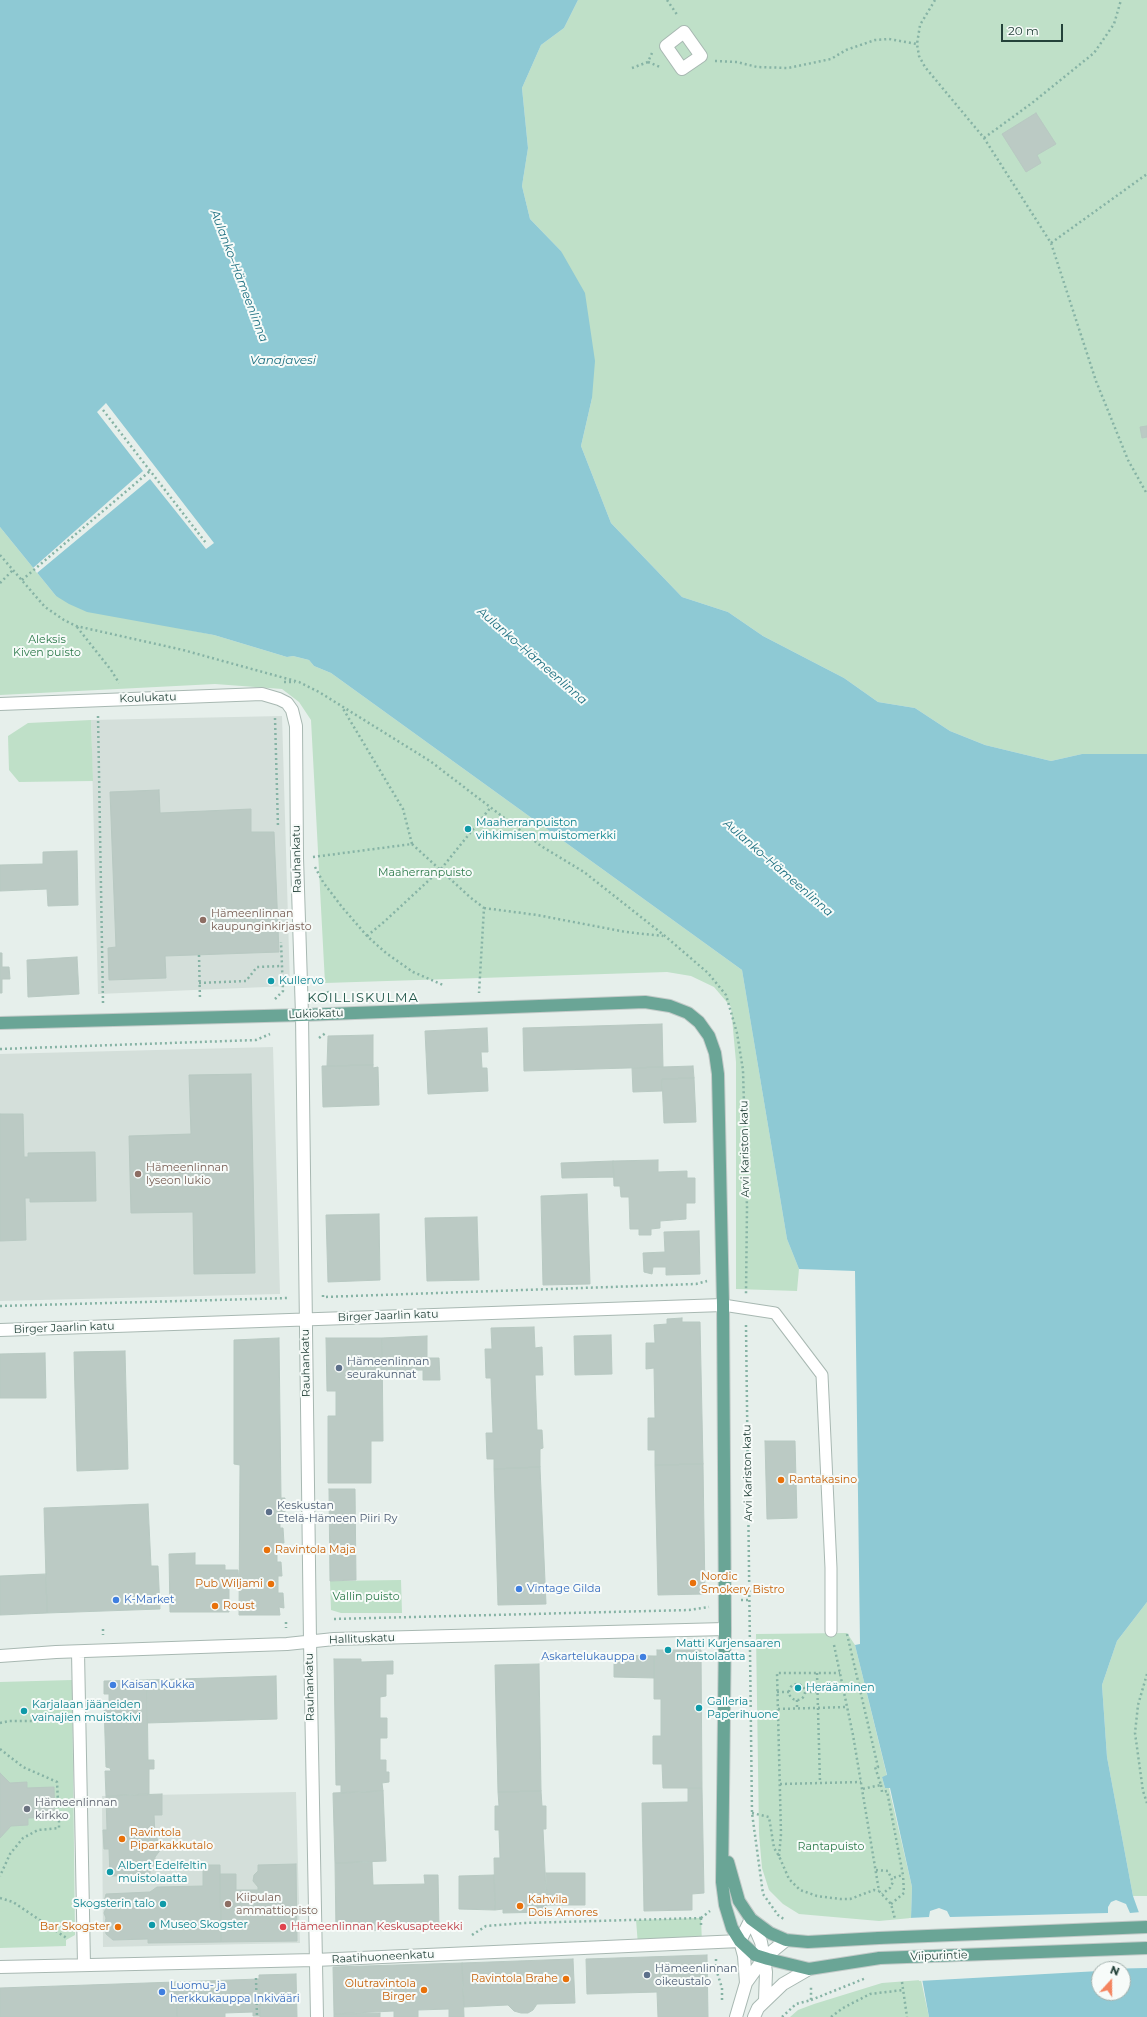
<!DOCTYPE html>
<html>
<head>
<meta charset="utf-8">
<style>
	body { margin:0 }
	#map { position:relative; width:1147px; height:2017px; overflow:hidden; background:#e6efeb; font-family:Montserrat,sans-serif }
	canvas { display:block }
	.north { position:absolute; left:1091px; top:1961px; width:40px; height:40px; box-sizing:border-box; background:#f7fbf9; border:1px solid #a3b1ad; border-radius:50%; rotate:21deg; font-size:11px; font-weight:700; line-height:16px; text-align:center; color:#24423a }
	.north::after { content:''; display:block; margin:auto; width:14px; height:18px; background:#f4845f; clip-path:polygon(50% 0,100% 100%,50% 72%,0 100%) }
	.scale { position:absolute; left:1001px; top:24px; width:62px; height:18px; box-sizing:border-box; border:2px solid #24423a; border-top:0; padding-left:5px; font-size:12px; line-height:14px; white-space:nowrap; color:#24423a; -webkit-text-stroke:3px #f7fbf9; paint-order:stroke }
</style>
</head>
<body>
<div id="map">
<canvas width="1147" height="2017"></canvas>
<div class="north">N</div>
<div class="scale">20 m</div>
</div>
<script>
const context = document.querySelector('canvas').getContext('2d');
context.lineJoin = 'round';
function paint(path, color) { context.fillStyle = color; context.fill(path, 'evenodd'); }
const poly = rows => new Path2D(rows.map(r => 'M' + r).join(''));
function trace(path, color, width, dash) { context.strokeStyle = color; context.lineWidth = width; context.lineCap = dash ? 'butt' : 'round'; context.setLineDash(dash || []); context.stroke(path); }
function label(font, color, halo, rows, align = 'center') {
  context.font = font + ' Montserrat,sans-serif'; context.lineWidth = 4; context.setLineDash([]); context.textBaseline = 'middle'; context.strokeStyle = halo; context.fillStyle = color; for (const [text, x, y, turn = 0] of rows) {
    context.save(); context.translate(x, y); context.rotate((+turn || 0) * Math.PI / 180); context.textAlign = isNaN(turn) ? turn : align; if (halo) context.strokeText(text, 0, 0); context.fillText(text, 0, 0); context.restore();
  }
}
const built = poly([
	[282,716,290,986,98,994,91,720],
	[273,1047,280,1294,0,1301,0,1054],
	[296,1792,300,1943,103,1947,102,1796]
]);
const green = poly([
	[578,0,1147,0,1147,754,1082,754,1051,761,985,745,950,731,915,708,878,702,844,678,763,636,728,612,682,597,611,523,581,446,592,398,561,251,530,219,522,186,528,148,522,88,541,45,564,28],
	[0,527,56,596,155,623,214,635,287,657,293,656,309,660,314,666,331,673,742,970,787,1239,799,1269,797,1291,736,1289,736,1062,731,1007,714,987,691,976,667,972,325,983,311,720,299,702,282,689,215,684,0,695],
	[91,720,93,781,19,782,9,770,8,736,28,723],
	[401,1580,402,1613,341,1613,331,1610,330,1581],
	[1147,1602,1147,1896,1133,1896,1107,1757,1102,1685,1117,1641],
	[847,1633,855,1645,887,1776,882,1777,885,1788,889,1788,912,1887,911,1918,879,1921,799,1914,783,1904,769,1890,762,1868,759,1834,756,1634],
	[72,1680,75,1935,66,1940,66,1946,0,1948,0,1682],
	[701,1918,702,1943,638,1945,636,1920],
	[921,1980,929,2017,790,2017,798,2010,814,2004,882,1983]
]);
const water = poly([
	[0,0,578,0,564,28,541,45,522,88,528,148,522,186,530,219,561,251,585,293,595,361,592,398,581,446,611,523,682,597,728,612,763,636,844,678,878,702,915,708,950,731,985,745,1051,761,1082,754,1147,754,1147,1602,1117,1641,1102,1685,1107,1757,1133,1896,1147,1935,1147,2017,929,2017,911,1918,912,1887,890,1788,885,1788,882,1777,887,1775,855,1645,860,1644,855,1271,799,1269,787,1239,742,970,331,673,314,666,309,660,293,656,287,657,214,635,87,612,69,604,56,596,0,527],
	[1099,1969,1123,1969,1123,1993,1099,1993]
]);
const pier = poly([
	[106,403,214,543,206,549,150,479,37,573,33,568,143,471,97,412],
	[1116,1900,1126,1904,1130,1913,1141,1912,1147,1929,1147,1968,1099,1969,1099,1971,919,1981,909,1918,929,1917,930,1911,939,1908,947,1911,950,1917,1108,1913,1108,1907,1111,1902]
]);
const building = poly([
	[1036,113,1056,144,1037,155,1041,163,1026,172,1002,134,1036,113],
	[1147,426,1147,437,1142,438,1140,427,1147,426],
	[159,790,160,813,251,809,251,832,274,832,279,952,165,956,166,978,109,980,108,948,116,947,110,792,159,790],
	[77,851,78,905,48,906,47,889,0,891,0,865,43,864,43,852,77,851],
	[0,953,2,953,2,967,9,967,10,979,2,979,2,993,0,993,0,953],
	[77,957,79,994,28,997,27,960,77,957],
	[662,1024,663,1067,524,1071,523,1028,662,1024],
	[487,1028,488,1052,481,1052,482,1068,487,1068,488,1091,428,1094,425,1031,487,1028],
	[373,1035,373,1065,327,1066,328,1036,373,1035],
	[373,1065,373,1068,378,1067,379,1105,323,1107,322,1066,373,1065],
	[693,1066,694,1078,662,1079,662,1091,633,1092,632,1068,693,1066],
	[251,1074,255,1273,194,1274,193,1212,131,1213,129,1136,191,1134,189,1075,251,1074],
	[694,1078,696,1122,664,1123,662,1079,694,1078],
	[0,1114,23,1114,24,1157,28,1157,28,1153,95,1152,96,1201,30,1202,30,1198,25,1198,26,1240,0,1241,0,1114],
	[658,1160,658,1172,687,1171,687,1178,695,1178,695,1203,686,1203,686,1219,660,1221,660,1228,651,1229,651,1235,639,1235,639,1229,630,1229,629,1197,621,1197,620,1186,614,1186,613,1161,658,1160],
	[613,1161,614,1177,562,1178,561,1163,613,1161],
	[587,1194,590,1284,543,1285,541,1196,587,1194],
	[379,1214,380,1280,328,1282,326,1215,379,1214],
	[477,1217,479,1280,427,1281,425,1218,477,1217],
	[699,1231,700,1274,666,1275,666,1267,653,1267,652,1274,644,1272,643,1253,665,1252,664,1232,699,1231],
	[682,1318,682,1322,700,1322,703,1464,655,1465,655,1450,648,1450,648,1418,655,1418,654,1368,646,1369,646,1343,655,1343,654,1325,667,1324,667,1319,682,1318],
	[534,1327,535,1348,542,1347,543,1375,535,1375,537,1430,542,1430,543,1448,540,1449,540,1467,494,1469,494,1459,487,1459,486,1433,493,1433,491,1378,486,1378,485,1349,492,1349,491,1328,534,1327],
	[611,1335,612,1374,575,1375,574,1336,611,1335],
	[427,1336,427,1358,439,1358,440,1380,423,1380,423,1370,383,1371,382,1338,427,1336],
	[279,1338,281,1498,285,1498,285,1512,280,1513,280,1528,283,1528,284,1543,277,1543,277,1562,281,1562,282,1576,278,1576,278,1593,283,1593,284,1608,279,1607,280,1615,239,1615,240,1465,234,1464,234,1340,279,1338],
	[326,1338,382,1338,383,1441,371,1441,371,1483,328,1483,328,1416,336,1416,336,1391,327,1391,326,1338],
	[125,1351,128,1469,77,1471,74,1352,125,1351],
	[45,1353,46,1398,0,1398,0,1354,45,1353],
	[765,1441,795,1441,797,1518,767,1519,765,1441],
	[703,1464,705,1594,658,1595,655,1465,703,1464],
	[540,1467,546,1604,498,1605,494,1469,540,1467],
	[329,1489,355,1489,356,1580,330,1581,329,1489],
	[148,1504,151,1566,158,1566,160,1609,47,1613,44,1508,148,1504],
	[195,1553,195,1565,225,1565,225,1570,238,1570,239,1583,229,1583,229,1612,170,1612,169,1554,195,1553],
	[46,1574,47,1613,0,1615,0,1576,46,1574],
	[657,1650,701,1650,702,1788,663,1788,662,1764,653,1764,653,1736,661,1736,661,1699,654,1699,654,1656,657,1656,657,1650],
	[614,1655,654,1656,654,1678,614,1677,614,1655],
	[334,1659,361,1659,361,1662,393,1661,393,1674,386,1674,386,1696,380,1697,380,1718,387,1718,387,1738,380,1738,380,1760,386,1760,386,1772,389,1772,389,1782,382,1783,383,1791,341,1793,341,1785,336,1785,334,1659],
	[539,1664,541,1791,498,1792,495,1665,539,1664],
	[276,1676,277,1719,147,1723,147,1680,276,1676],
	[147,1680,148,1760,154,1760,154,1769,149,1769,149,1794,106,1796,105,1771,111,1771,110,1768,106,1767,104,1705,109,1704,109,1694,104,1694,104,1681,147,1680],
	[0,1773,10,1783,27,1782,27,1788,54,1787,55,1817,28,1818,28,1825,11,1826,0,1838,0,1773],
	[688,1788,702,1788,704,1893,692,1894,692,1910,644,1911,642,1803,688,1802,688,1788],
	[383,1791,386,1861,335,1863,333,1793,383,1791],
	[541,1791,542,1806,546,1806,546,1829,543,1829,547,1912,503,1913,503,1909,495,1910,494,1858,500,1858,499,1830,495,1830,495,1806,499,1806,498,1792,541,1791],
	[162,1794,162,1815,154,1815,155,1836,159,1841,161,1849,155,1857,155,1866,150,1866,150,1875,110,1876,109,1849,104,1849,103,1830,107,1830,106,1796,162,1794],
	[372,1862,373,1885,425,1884,424,1875,438,1875,439,1929,336,1931,335,1863,372,1862],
	[296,1864,297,1941,221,1942,220,1874,236,1874,236,1890,258,1890,258,1887,253,1881,254,1875,258,1871,258,1865,296,1864],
	[203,1865,220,1865,221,1942,148,1943,148,1939,113,1940,106,1934,105,1923,106,1918,104,1913,107,1905,104,1902,106,1894,150,1892,157,1887,203,1886,203,1865],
	[546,1873,585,1873,585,1905,547,1905,546,1873],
	[494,1875,495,1910,459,1909,459,1876,494,1875],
	[707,1955,708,2017,658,2017,657,1992,587,1994,586,1959,707,1955],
	[573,1959,575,2003,537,2004,533,2010,528,2013,521,2013,514,2011,508,2005,464,2007,462,1963,573,1959],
	[462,1963,464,2017,449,2017,449,2009,418,2010,418,2017,394,2017,394,2011,334,2014,333,1967,462,1963],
	[296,1974,297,2017,260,2017,259,1975,296,1974],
	[259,1979,260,2016,253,2016,253,2012,225,2013,225,2017,177,2017,176,1982,259,1979],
	[176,1982,177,2017,0,2017,0,1988,176,1982],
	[380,2013,380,2017,334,2017,334,2014,380,2013]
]);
const path = poly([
	[667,0,678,16],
	[935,0,920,25,917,44,919,56,925,67,984,138,1051,243,1096,381,1128,460,1147,494],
	[715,61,737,62,757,67,788,68,831,59,846,50,875,40,889,39,917,44],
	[648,62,660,67],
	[632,68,648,62,652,53],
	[984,138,1032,103,1094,53,1114,24,1121,0],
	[1051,243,1147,174],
	[103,410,206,543],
	[0,555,45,607,64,620,76,626,183,650,299,682,319,692,430,761,541,846,584,872,665,936,708,973,726,995,737,1033,743,1070,747,1207,746,1294],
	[22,580,150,471],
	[0,583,13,570],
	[77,627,111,670,119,683],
	[284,682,295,682],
	[98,716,103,1003],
	[275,718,278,827],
	[412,844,471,898,484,908,479,993],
	[313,857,412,844,403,809,342,707],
	[315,867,323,882,342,907,367,936,386,953,413,972,443,985],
	[484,908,537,915,626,932,663,936],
	[367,936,385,921,441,869,491,807],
	[199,955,200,1000],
	[199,983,246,981,257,967,282,966],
	[328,991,329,998],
	[275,999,283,991,281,942],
	[319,1038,327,1032],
	[0,1049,256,1040,270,1034],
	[323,1295,323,1297,696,1284,707,1281],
	[0,1306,289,1298],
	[746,1325,752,1813,763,1894,778,1915,785,1920],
	[741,1600,750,1600],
	[334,1619,689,1610,709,1607],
	[286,1622,286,1628],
	[103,1629,103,1635],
	[847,1634,878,1767,875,1767,881,1785,862,1789],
	[834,1645,853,1735,879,1891,891,1904,895,1919],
	[817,1673,820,1783],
	[1147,1674,1138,1705,1135,1733,1143,1791,1147,1803],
	'789 1692a8 8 0 1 1 16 0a8 8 0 1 1-16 0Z',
	[777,1692,790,1692],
	[805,1692,818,1692],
	[797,1700,797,1709],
	[778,1709,847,1707],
	[0,1723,9,1721,63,1721],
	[0,1749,23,1767,57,1782,59,1821,59,1828,38,1830,23,1838,10,1854,0,1876],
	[780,1784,861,1782],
	[881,1785,882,1792,887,1791,903,1875,892,1878],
	[752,1813,769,1817,774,1848,779,1856,789,1879,800,1890,817,1896,840,1899,850,1899,874,1890,879,1891],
	[779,1856,781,1834,777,1673,840,1673],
	[876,1870,888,1871,893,1882,890,1888,882,1894],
	[0,1898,13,1902,68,1939],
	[891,1904,904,1893,903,1875],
	[701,1918,710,1911],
	[701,1918,701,1928],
	[472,1935,486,1926,524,1923,701,1918],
	[716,1959,716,1969,722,1988,722,2003],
	[256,1978,257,2017],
	[902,1982,907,2017],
	[811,2000,866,1978],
	[782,2017,796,2004,811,2000,811,1987],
	[831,2017,843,2008,870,1994,903,1990]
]);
const service = poly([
	[723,1305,775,1313,822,1375,831,1568,831,1631]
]);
const pedestrian = poly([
	[684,32,701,56,682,69,666,46,684,32]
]);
const minor = poly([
	[0,704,262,694,279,699,287,703,292,710,296,726,297,858,302,1015,310,1641,317,2017],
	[0,1330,723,1305],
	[78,1652,84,1965],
	[0,1656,56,1652,287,1644,334,1639,725,1629],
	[751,1919,761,1942,764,1958,766,1972,765,2001],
	[740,1941,744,1956,746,1983],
	[740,1941,751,1919],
	[0,1967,315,1960,740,1941],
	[736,2017,746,1983,764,1958,786,1940],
	[754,2017,758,2008,783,1984,809,1969]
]);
const primary = poly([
	[0,1023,302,1015,645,1002,670,1006,688,1013,699,1022,709,1036,715,1053,718,1074,723,1305,725,1629,722,1882,725,1905,732,1928,740,1941,755,1955,768,1959,809,1969,880,1958],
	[728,1862,739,1901,751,1919,770,1933,786,1940,808,1942,879,1938]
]);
const primaryBridge = poly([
	[879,1938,1147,1927],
	[880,1958,1147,1948]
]);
const markers = [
	[468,829,4,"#0f9aa8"],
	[203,920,4,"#8d6e63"],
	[271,981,4,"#0f9aa8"],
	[138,1174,4,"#8d6e63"],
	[339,1368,4,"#5c6f8a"],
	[781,1480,4,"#e8710a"],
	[269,1512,4,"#5c6f8a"],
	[267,1550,4,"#e8710a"],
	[693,1583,4,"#e8710a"],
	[271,1584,4,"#e8710a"],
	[519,1589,4,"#3f7fe0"],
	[116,1600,4,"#3f7fe0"],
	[215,1606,4,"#e8710a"],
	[668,1650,4,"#0f9aa8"],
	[643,1657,4,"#3f7fe0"],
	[113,1685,4,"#3f7fe0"],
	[798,1688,4,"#0f9aa8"],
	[699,1708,4,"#0f9aa8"],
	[24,1711,4,"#0f9aa8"],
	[27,1809,4,"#6b7280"],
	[122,1839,4,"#e8710a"],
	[110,1872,4,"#0f9aa8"],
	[163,1904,4,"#0f9aa8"],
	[228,1904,4,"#8d6e63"],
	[520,1906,4,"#e8710a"],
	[152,1925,4,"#0f9aa8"],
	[118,1927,4,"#e8710a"],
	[283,1927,4,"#e0444e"],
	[647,1975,4,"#5c6f8a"],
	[566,1979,4,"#e8710a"],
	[424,1990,4,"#e8710a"],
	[162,1992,4,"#3f7fe0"]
];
const parkNames = [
	["Aleksis",47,640],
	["Kiven puisto",47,653],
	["Maaherranpuisto",425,873],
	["Vallin puisto",366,1597],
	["Rantapuisto",831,1847]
];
const streetNames = [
	["Koulukatu",148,698,-2],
	["Rauhankatu",297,859,-91],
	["Lukiokatu",316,1014,-2],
	["Arvi Kariston katu",745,1149,-91],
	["Birger Jaarlin katu",388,1316,-2],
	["Birger Jaarlin katu",64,1328,-2],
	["Rauhankatu",306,1363,-91],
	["Arvi Kariston katu",748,1473,-91],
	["Hallituskatu",362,1639,-2],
	["Rauhankatu",310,1687,-91],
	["Viipurintie",939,1956,-2],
	["Raatihuoneenkatu",383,1957,-3]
];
const cultureNames = [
	["Maaherranpuiston",476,823],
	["vihkimisen muistomerkki",476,836],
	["Kullervo",279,981],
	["Matti Kurjensaaren",676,1644],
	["muistolaatta",676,1657],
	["Herääminen",806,1688],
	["Galleria",707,1702],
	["Paperihuone",707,1715],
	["Karjalaan jääneiden",32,1705],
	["vainajien muistokivi",32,1718],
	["Albert Edelfeltin",118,1866],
	["muistolaatta",118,1879],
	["Skogsterin talo",155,1904,"right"],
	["Museo Skogster",160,1925]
];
const educationNames = [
	["Hämeenlinnan",211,914],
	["kaupunginkirjasto",211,927],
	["Hämeenlinnan",146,1168],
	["lyseon lukio",146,1181],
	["Kiipulan",236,1898],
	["ammattiopisto",236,1911]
];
const serviceNames = [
	["Hämeenlinnan",347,1362],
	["seurakunnat",347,1375],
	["Keskustan",277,1506],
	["Etelä-Hämeen Piiri Ry",277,1519],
	["Hämeenlinnan",655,1969],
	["oikeustalo",655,1982]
];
const foodNames = [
	["Rantakasino",789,1480],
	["Ravintola Maja",275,1550],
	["Nordic",701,1577],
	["Smokery Bistro",701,1590],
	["Pub Wiljami",263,1584,"right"],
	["Roust",223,1606],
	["Ravintola",130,1833],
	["Piparkakkutalo",130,1846],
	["Kahvila",528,1900],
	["Dois Amores",528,1913],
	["Bar Skogster",110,1927,"right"],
	["Ravintola Brahe",558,1979,"right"],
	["Olutravintola",416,1984,"right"],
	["Birger",416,1997,"right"]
];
const shopNames = [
	["Vintage Gilda",527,1589],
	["K-Market",124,1600],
	["Askartelukauppa",635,1657,"right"],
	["Kaisan Kukka",121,1685],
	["Luomu- ja",170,1986],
	["herkkukauppa Inkivääri",170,1999]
];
const worshipNames = [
	["Hämeenlinnan",35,1803],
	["kirkko",35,1816]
];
const healthNames = [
	["Hämeenlinnan Keskusapteekki",291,1927]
];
const waterNames = [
	["Aulanko–Hämeenlinna",239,276,69],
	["Vanajavesi",283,360],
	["Aulanko–Hämeenlinna",532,656,41],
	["Aulanko–Hämeenlinna",778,868,41]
];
const quarterNames = [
	["KOILLISKULMA",363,998]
];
paint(built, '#d4dfda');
paint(green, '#bfe0c8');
paint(water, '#8ec9d4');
paint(pier, '#e6efeb');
paint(building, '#bbcac4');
trace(building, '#b8c9c2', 1);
trace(service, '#a8b8b2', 13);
trace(pedestrian, '#a8b8b2', 14);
trace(minor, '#a8b8b2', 14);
trace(primary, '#c2cac8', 14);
trace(path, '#86b3a5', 2.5, [2, 3]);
trace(service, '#fff', 11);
trace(pedestrian, '#fff', 12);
trace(minor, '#fff', 12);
trace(primary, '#6aa596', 12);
trace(primaryBridge, '#c2cac8', 14, []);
trace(primaryBridge, '#6aa596', 12);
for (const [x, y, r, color] of markers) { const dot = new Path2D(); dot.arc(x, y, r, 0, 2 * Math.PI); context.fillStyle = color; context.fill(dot); trace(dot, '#f7fbf9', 1.5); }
label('11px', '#2d7a4b', '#f7fbf9', parkNames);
label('11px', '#24423a', '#f7fbf9', streetNames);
label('11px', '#0d838f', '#f7fbf9', cultureNames, 'left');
label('11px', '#785e54', '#f7fbf9', educationNames, 'left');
label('11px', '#4e5e75', '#f7fbf9', serviceNames, 'left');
label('11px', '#c56008', '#f7fbf9', foodNames, 'left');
label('11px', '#366cbe', '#f7fbf9', shopNames, 'left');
label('11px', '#5b616d', '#f7fbf9', worshipNames, 'left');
label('11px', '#be3a42', '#f7fbf9', healthNames, 'left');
label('italic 12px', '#1c6f80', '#f7fbf9', waterNames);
context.letterSpacing = '1px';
label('13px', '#1f5548', '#f7fbf9', quarterNames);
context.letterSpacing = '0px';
</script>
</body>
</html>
